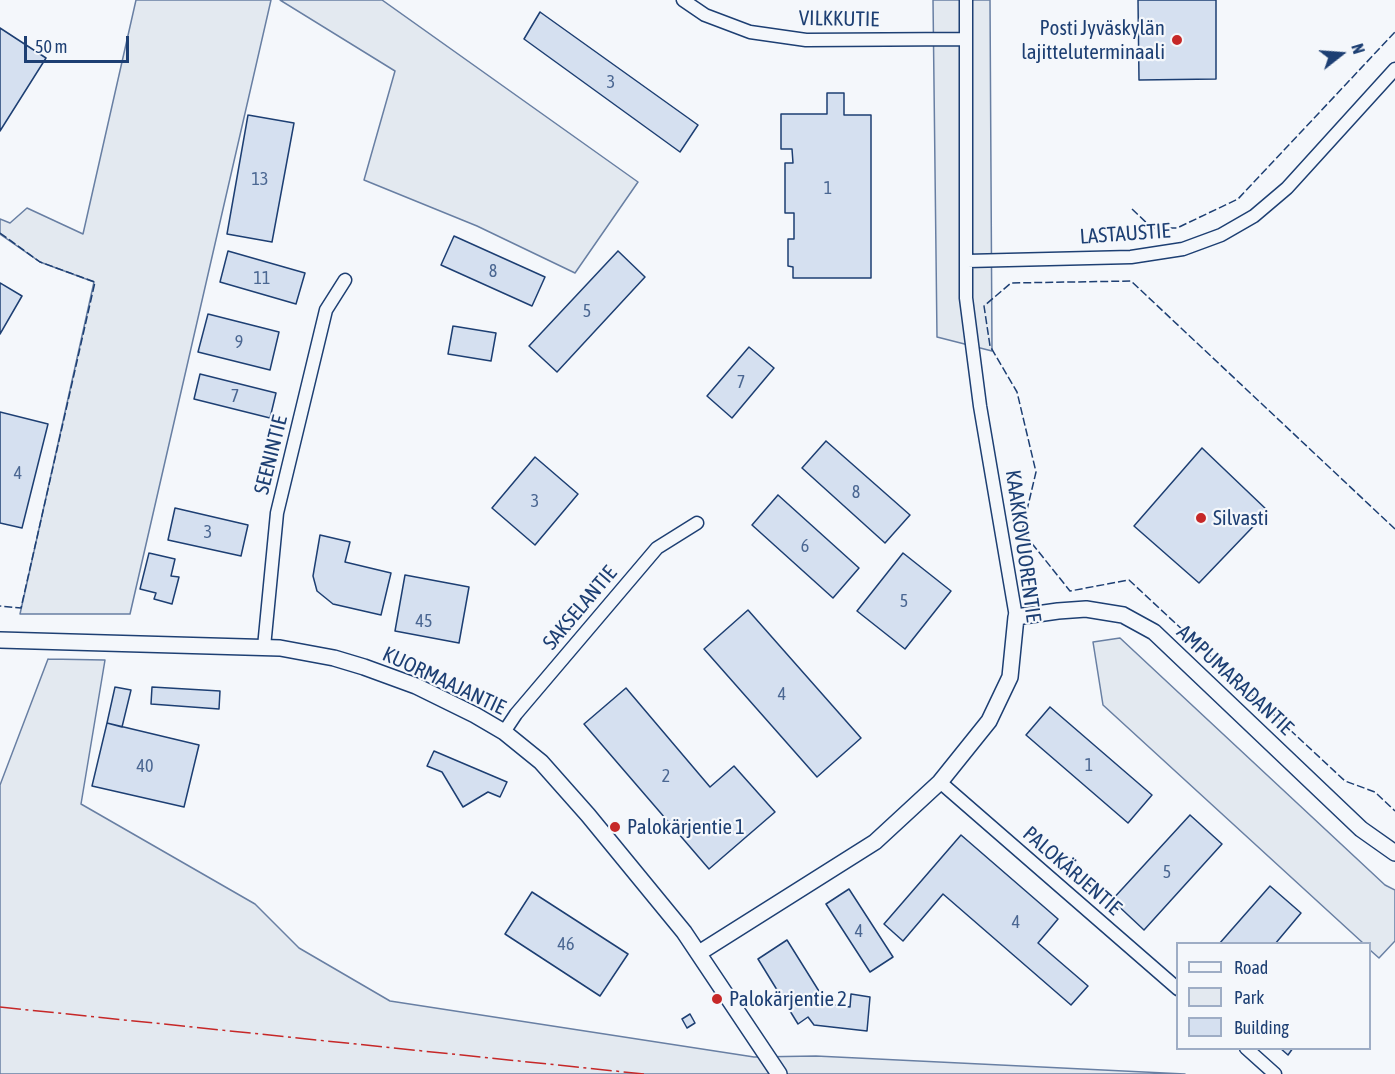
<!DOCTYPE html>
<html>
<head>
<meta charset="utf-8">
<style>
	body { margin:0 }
	#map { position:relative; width:1395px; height:1074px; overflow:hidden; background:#f4f7fb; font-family:"Asap Condensed",sans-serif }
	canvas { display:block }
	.legend { position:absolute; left:1176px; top:942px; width:195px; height:108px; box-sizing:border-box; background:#f4f7fb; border:2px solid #9eadc5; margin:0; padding:8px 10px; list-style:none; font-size:18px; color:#1d3f73 }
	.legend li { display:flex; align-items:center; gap:12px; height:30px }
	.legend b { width:30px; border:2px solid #9eadc5 }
	.north { position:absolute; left:1311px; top:24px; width:60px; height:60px; -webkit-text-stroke:4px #f4f7fb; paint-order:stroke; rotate:73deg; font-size:16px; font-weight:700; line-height:24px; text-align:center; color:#1d3f73 }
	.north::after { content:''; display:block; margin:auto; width:21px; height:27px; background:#1d3f73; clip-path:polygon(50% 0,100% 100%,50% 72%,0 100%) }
	.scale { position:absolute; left:24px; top:36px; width:105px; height:27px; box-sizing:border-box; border:3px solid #1d3f73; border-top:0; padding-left:8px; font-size:18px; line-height:21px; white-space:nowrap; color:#1d3f73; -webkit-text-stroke:4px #f4f7fb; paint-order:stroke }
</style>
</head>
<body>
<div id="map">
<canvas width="1395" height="1074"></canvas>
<ul class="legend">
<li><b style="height:8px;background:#f4f7fb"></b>Road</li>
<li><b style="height:16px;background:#e3e9f0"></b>Park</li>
<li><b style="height:16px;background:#d5e0f0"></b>Building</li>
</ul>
<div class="north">N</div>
<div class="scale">50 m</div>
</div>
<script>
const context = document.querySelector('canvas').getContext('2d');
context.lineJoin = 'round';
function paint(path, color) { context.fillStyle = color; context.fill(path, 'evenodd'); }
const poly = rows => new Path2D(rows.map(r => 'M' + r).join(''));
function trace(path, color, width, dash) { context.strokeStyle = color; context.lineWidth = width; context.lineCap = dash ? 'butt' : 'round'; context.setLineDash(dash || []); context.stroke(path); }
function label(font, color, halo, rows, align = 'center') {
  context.font = font + ' "Asap Condensed",sans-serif'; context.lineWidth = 4.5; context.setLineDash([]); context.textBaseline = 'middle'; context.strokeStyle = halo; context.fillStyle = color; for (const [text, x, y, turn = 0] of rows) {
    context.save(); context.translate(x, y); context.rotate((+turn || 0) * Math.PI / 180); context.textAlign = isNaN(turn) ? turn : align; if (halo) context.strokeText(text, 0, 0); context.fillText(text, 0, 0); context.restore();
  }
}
const green = poly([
	[136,0,271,0,130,614,20,614,94,282,40,262,0,234,0,219,10,223,27,208,83,234,136,0],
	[280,0,382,0,638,182,575,273,477,226,364,180,395,71,280,0],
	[933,0,990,0,992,351,937,337,933,0],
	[1120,638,1385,885,1395,890,1395,941,1379,958,1370,950,1370,944,1363,943,1103,705,1093,642,1120,638],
	[48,659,105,660,81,804,255,904,299,948,390,1001,754,1057,816,1056,1185,1074,0,1074,0,785,48,659]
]);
const building = poly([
	[1138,0,1216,0,1216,79,1139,80,1138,0],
	[540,12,698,125,680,152,524,39,540,12],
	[0,28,46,58,0,131,0,28],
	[827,93,844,93,844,115,871,115,871,278,793,278,793,267,788,266,788,239,794,239,794,213,785,213,785,163,793,163,792,149,781,149,781,114,827,114,827,93],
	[248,115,294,123,272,242,227,234,248,115],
	[454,236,545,277,532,306,441,265,454,236],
	[228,251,305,273,296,304,220,282,228,251],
	[618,251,645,277,557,372,529,346,618,251],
	[0,283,22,296,0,334,0,283],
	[208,314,279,332,270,370,198,352,208,314],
	[453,326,496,333,491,361,448,354,453,326],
	[749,347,774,368,732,418,707,396,749,347],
	[200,374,276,393,270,418,194,399,200,374],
	[0,412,48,424,22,528,0,523,0,412],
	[826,441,910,515,885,543,802,468,826,441],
	[1202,448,1268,511,1199,583,1134,526,1202,448],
	[535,457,578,494,535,545,492,508,535,457],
	[778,495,859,568,833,598,752,525,778,495],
	[175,508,248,525,241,556,168,540,175,508],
	[320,535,350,542,345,562,391,573,381,615,333,604,317,591,313,576,320,535],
	[149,553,175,559,171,576,179,577,172,604,154,599,156,593,140,589,149,553],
	[903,553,951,591,905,649,857,611,903,553],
	[405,575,469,587,459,643,395,631,405,575],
	[748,610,861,738,817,777,704,649,748,610],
	[115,687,131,690,122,727,107,723,115,687],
	[152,687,220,691,219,709,151,704,152,687],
	[626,688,710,787,734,766,775,812,709,869,584,724,626,688],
	[1050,707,1152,795,1128,823,1026,735,1050,707],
	[107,723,199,745,184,807,92,786,107,723],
	[434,751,507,782,500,797,488,792,463,807,442,772,427,766,434,751],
	[1190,815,1222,844,1144,930,1112,900,1190,815],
	[961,835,1058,919,1038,943,1088,986,1071,1005,943,894,903,941,884,924,961,835],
	[1270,886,1301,913,1275,944,1219,944,1270,886],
	[849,889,893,957,870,972,826,904,849,889],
	[532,892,628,954,600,996,505,934,532,892],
	[787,940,827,1004,850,1007,851,994,870,997,867,1031,814,1025,808,1017,798,1024,758,959,787,940],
	[690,1014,695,1023,687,1028,682,1019,690,1014],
	[1280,1048,1293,1048,1288,1055,1280,1048]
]);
const minor = poly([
	[683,0,705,15,750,32,806,40,966,39],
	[966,0,966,298,980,406,1016,617],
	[967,261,1131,257,1183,249,1221,235,1254,216,1287,188,1395,69],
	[264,647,277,513,326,310,345,280],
	[504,732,516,714,657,548,697,523],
	[940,782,1178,989],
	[1246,1048,1275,1074]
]);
const tertiary = poly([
	[0,640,280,648,334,658,364,667,416,686,475,715,504,732,541,762,588,815,684,932,779,1074],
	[699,953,875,842,940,782,989,721,1010,677,1016,617,1058,611,1086,609,1123,615,1154,632,1361,829,1395,853]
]);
const fence = poly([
	[1132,209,1152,228,1177,228,1238,199,1395,32],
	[0,233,40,262,95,282,21,608,0,606],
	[1395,529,1131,281,1011,283,984,306,990,346,1017,392,1036,472,1022,531,1070,591,1129,580,1345,781,1375,792,1395,811]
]);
const power = poly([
	[0,1007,644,1074]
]);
const markers = [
	[1177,40,6,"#c62828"],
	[1201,518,6,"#c62828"],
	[615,827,6,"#c62828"],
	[717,999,6,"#c62828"]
];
const numberNames = [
	["3",611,82],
	["13",260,179],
	["1",828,188],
	["8",493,271],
	["11",262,278],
	["5",587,311],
	["9",239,342],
	["7",741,382],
	["7",235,396],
	["4",18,473],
	["8",856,492],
	["3",535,501],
	["3",208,532],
	["6",805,546],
	["5",904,601],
	["45",424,621],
	["4",782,694],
	["1",1089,765],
	["40",145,766],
	["2",666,776],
	["5",1167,872],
	["4",1016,922],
	["4",859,931],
	["46",566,944]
];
const streetNames = [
	["VILKKUTIE",839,19,1],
	["LASTAUSTIE",1125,234,-4],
	["SEENINTIE",271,455,-76],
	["KAAKKOVUORENTIE",1023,546,82],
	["SAKSELANTIE",580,608,-50],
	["AMPUMARADANTIE",1235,680,43],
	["KUORMAAJANTIE",444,681,25],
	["PALOKÄRJENTIE",1072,871,41]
];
const poiNames = [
	["Posti Jyväskylän",1165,28,"right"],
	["lajitteluterminaali",1165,52,"right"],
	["Silvasti",1213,518],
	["Palokärjentie 1",627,827],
	["Palokärjentie 2",729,999]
];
paint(green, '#e3e9f0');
trace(green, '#687fa3', 1.5);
paint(building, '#d5e0f0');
trace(building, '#1d3f73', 1.5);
trace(minor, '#1d3f73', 15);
trace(tertiary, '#1d3f73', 18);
trace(minor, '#f4f7fb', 12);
trace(tertiary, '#f4f7fb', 15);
trace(fence, '#1d3f73', 1.5, [8, 3]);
trace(power, '#c62828', 1.5, [21, 4.5, 3, 4.5]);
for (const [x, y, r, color] of markers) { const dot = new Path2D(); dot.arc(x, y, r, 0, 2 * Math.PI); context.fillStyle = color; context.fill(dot); trace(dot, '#f4f7fb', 2); }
label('18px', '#4b6792', null, numberNames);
label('21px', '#1d3f73', '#f4f7fb', streetNames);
label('21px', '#1d3f73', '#f4f7fb', poiNames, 'left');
</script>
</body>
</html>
